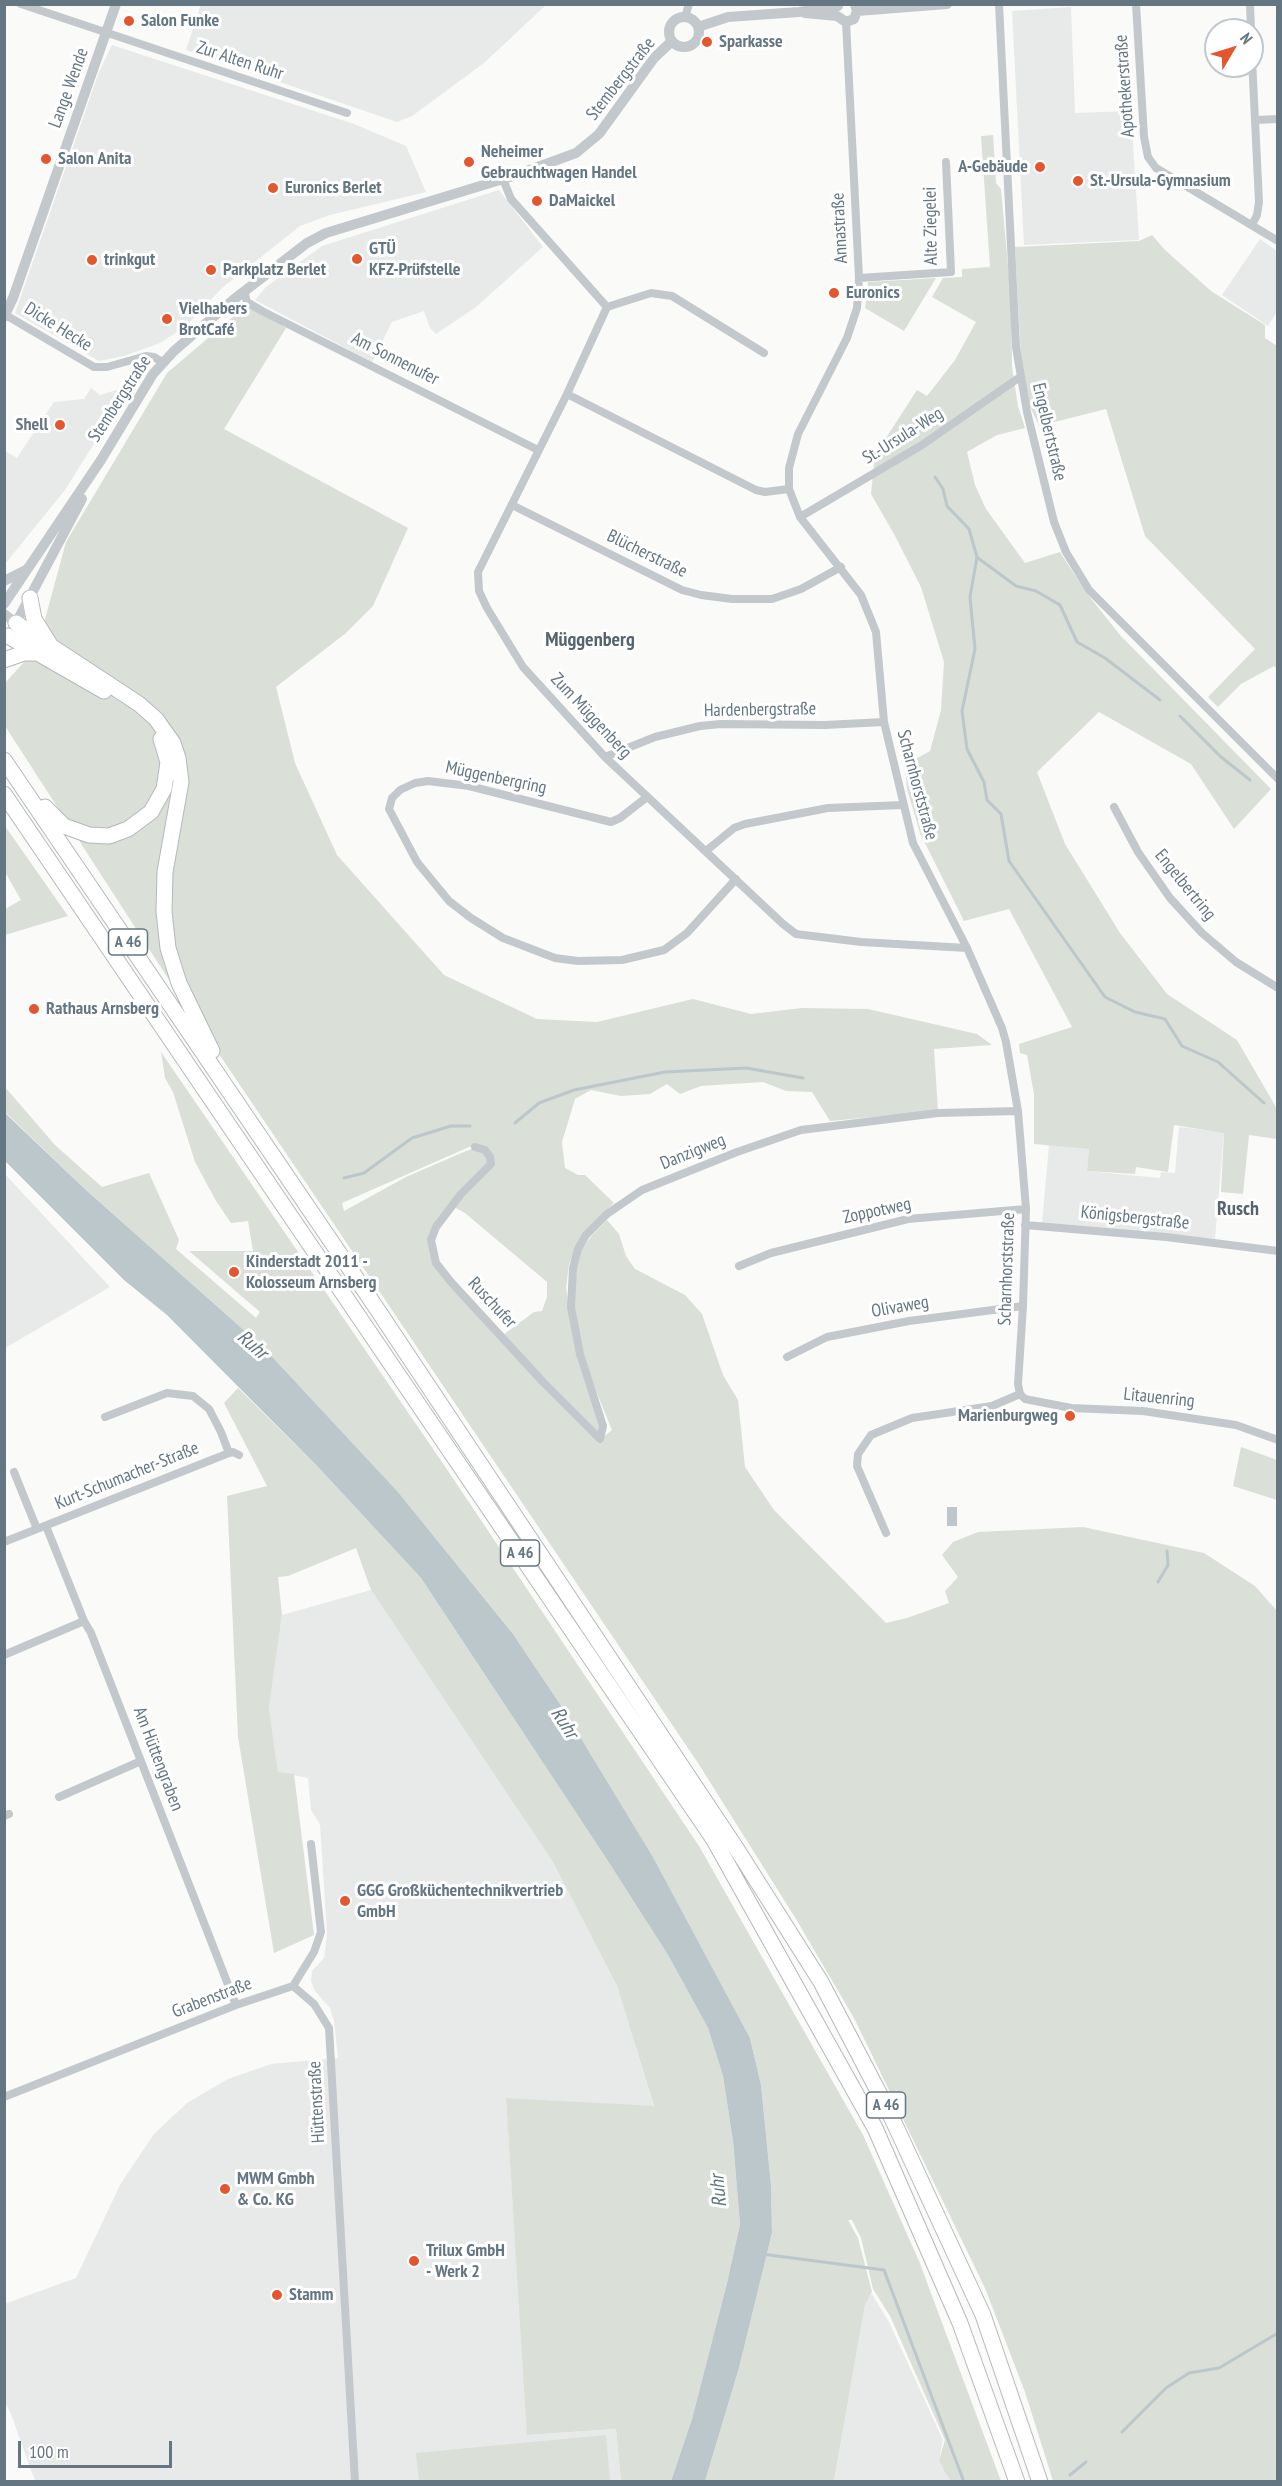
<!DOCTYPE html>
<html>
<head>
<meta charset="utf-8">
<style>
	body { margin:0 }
	#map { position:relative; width:1282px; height:2486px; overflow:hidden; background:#fafaf8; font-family:"PT Sans Narrow",sans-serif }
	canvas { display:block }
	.frame { position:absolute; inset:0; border:6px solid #657683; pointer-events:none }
	.north { position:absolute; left:1204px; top:18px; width:60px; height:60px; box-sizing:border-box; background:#fff; border:2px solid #c1c8cd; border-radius:50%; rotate:52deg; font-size:16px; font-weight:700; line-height:24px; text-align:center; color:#657683 }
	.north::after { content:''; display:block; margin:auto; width:21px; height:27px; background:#e4572e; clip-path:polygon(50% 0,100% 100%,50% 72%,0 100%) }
	.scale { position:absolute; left:18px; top:2441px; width:154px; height:27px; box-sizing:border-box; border:3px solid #657683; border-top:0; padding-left:8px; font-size:18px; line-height:21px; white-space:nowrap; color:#657683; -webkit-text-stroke:4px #fff; paint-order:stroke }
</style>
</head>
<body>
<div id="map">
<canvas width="1282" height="2486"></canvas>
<div class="frame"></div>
<div class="north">N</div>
<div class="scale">100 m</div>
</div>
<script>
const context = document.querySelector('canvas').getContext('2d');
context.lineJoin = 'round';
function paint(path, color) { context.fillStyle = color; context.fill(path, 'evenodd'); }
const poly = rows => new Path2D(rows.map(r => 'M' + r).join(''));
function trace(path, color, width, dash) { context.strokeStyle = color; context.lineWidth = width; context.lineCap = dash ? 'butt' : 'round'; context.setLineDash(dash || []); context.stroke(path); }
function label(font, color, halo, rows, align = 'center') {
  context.font = font + ' "PT Sans Narrow",sans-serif'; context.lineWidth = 6; context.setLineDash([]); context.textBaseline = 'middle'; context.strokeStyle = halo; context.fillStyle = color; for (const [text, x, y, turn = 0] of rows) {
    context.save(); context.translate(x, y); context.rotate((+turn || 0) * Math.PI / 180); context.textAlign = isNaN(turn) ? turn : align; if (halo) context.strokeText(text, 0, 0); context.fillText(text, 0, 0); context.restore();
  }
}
const built = poly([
	[201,4,546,4,546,5,484,63,412,116,397,122,186,50],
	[1071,7,1075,113,1131,111,1139,240,1024,245,1012,11],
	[112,45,354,124,406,146,426,192,330,215,300,226,222,288,185,327,160,343,124,356,99,361,15,313,99,72],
	[499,190,543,247,476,307,436,334,430,328,424,311,392,322,372,362,255,300,266,287,322,246],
	[1260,239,1277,251,1277,312,1268,326,1222,295],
	[130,386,65,490,5,564,5,451,17,458,54,402,84,399,91,388,100,395],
	[1179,1127,1224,1132,1215,1239,1042,1223,1049,1145,1089,1149,1087,1171,1160,1178,1161,1172,1175,1173],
	[4,1173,110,1287,5,1348,4,1348],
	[371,1590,554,1864,617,1986,654,2107,506,2098,528,2435,616,2429,621,2481,35,2481,11,2414,5,2402,4,2304,76,2278,121,2183,154,2134,187,2103,228,2079,271,2064,338,2058,334,2021,330,2008,315,1991,311,1981,312,1971,324,1958,327,1934,320,1824,311,1810,308,1778,278,1772,269,1708,282,1615],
	[872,2294,889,2322,943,2440,939,2459,951,2481,834,2482,865,2305,868,2298]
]);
const green = poly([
	[993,135,996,183,1001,189,1011,300,1012,367,1018,406,1025,428,997,435,967,452,975,485,986,509,1025,563,1060,552,1085,591,1120,635,1271,789,1234,829,1191,764,1099,712,1037,772,1065,844,1120,933,1167,994,1237,1040,1277,1109,1277,1139,1249,1135,1243,1194,1221,1192,1224,1133,1174,1125,1168,1172,1136,1167,1135,1174,1087,1171,1089,1149,1034,1144,1034,1094,1027,1055,1020,1053,1019,1044,1072,1027,1009,909,964,921,920,833,907,789,905,765,930,751,941,710,944,662,921,587,894,534,871,494,875,455,917,390,927,396,955,360,976,322,932,297,943,278,962,277,962,269,990,267,981,136],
	[1152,235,1165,250,1211,291,1265,325,1265,338,1277,346,1277,669,1274,666,1241,684,1218,707,1208,697,1255,649,1145,536,1106,409,1039,426,1029,404,1021,360,1015,247,1139,241],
	[936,278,904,331,865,308,868,282],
	[247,305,286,328,224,429,408,528,373,606,346,633,276,687,295,763,337,855,444,975,537,1019,597,1022,693,999,751,1014,802,1008,868,1009,977,1034,992,1045,934,1049,938,1111,830,1121,812,1092,786,1091,763,1082,701,1086,680,1094,667,1084,650,1094,621,1096,591,1090,575,1099,562,1142,565,1168,578,1175,585,1175,614,1203,591,1225,579,1241,569,1264,566,1288,578,1361,599,1424,598,1436,503,1335,534,1312,542,1311,547,1297,547,1282,465,1213,454,1207,491,1166,493,1159,487,1150,479,1146,469,1147,342,1203,344,1211,406,1177,466,1151,475,1148,483,1150,488,1158,489,1164,447,1207,435,1224,429,1244,434,1262,541,1383,599,1441,612,1430,592,1381,581,1345,574,1302,578,1255,592,1235,607,1220,619,1234,626,1256,635,1269,685,1295,702,1314,723,1375,738,1400,745,1467,774,1510,886,1623,907,1618,949,1603,945,1591,958,1577,942,1555,953,1542,978,1532,1083,1527,1204,1553,1255,1586,1277,1611,1277,2481,1053,2481,1025,2392,985,2288,854,2018,796,1919,698,1763,173,986,5,726,5,683,26,660,44,623,66,542,167,373],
	[4,826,5,826,68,916,5,935,5,909,21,900,5,872],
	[161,1052,444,1465,699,1846,863,2135,919,2261,1001,2481,951,2481,945,2472,939,2460,945,2440,890,2316,873,2289,861,2238,852,2220,848,2220,858,2238,872,2292,865,2305,834,2481,705,2481,739,2368,772,2233,771,2185,761,2085,750,2038,653,1857,562,1707,513,1634,398,1492,264,1348,87,1191,5,1112,4,1086,55,1145,102,1187,149,1173,179,1240,176,1249,256,1318,260,1312,189,1251,253,1251,248,1221,231,1223,216,1201,195,1162,173,1092,165,1078],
	[238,1388,319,1468,421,1578,606,1858,668,1955,708,2028,723,2076,733,2141,740,2224,727,2283,692,2419,671,2481,621,2481,616,2429,527,2435,506,2098,654,2106,617,1986,554,1864,371,1590,356,1548,288,1576,278,1577,282,1615,269,1708,278,1772,294,1774,314,1935,274,1953,238,1737,227,1496,267,1486,224,1403],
	[1241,1447,1277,1460,1277,1500,1233,1486],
	[606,2435,610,2481,419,2481,416,2453]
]);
const water = poly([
	[4,1112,87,1191,264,1348,398,1492,513,1634,562,1707,653,1857,750,2038,761,2085,771,2185,772,2233,739,2368,705,2481,671,2481,692,2419,727,2283,740,2224,733,2141,723,2076,708,2028,668,1955,606,1858,421,1578,319,1468,167,1315,124,1280,5,1161],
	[947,1507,957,1507,957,1526,947,1526]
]);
const stream = poly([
	[935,477,943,489,947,506,969,529,977,557,970,597,975,649,962,711,967,749,984,782,987,800,1001,814,1009,861,1105,997,1135,1012,1165,1019,1182,1046,1218,1062,1264,1103],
	[978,558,1016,586,1036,591,1060,605,1077,642,1105,658,1160,700],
	[1180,716,1221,757,1250,780],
	[515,1123,539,1103,574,1090,665,1072,746,1068,803,1078],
	[344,1178,364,1173,412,1138,451,1126,470,1126],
	[1158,1582,1168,1565,1167,1551],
	[762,2254,884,2270,964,2482],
	[1122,2432,1166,2388,1189,2373,1219,2368,1278,2333],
	[1070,2475,1086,2462]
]);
const minor = poly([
	[21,4,347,113],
	[999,4,1016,347,1027,412,1054,522,1066,552,1089,590,1278,779],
	[1136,4,1144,137,1148,157,1156,168,1278,241],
	[1250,4,1251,30],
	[685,17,689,4],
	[846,22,859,278,857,308,847,338,798,434,789,468,789,489,800,517,861,595,876,632,884,722,913,843,967,948,1002,1028,1006,1042,1018,1111,1026,1209,1023,1306,1018,1384,1020,1394,1025,1399,1071,1408,1143,1411,1236,1425,1278,1440],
	[1255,120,1278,119],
	[503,179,511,199,607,307,567,394,478,572,479,591,487,608,523,667,605,757,783,924,796,934,861,942,967,948],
	[1252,225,1257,215,1259,202,1252,59],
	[859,278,951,272,946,162],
	[244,291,247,302,262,311,538,450],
	[607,307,651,293,672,296,764,353],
	[4,314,94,367,107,367,146,356,154,357,162,362],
	[567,394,756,490,765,492,789,489],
	[512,505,682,590,701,595,732,599,772,599,801,589,841,567],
	[800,517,922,445,1020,377],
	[605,757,655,737,700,726,721,724,825,725,884,722],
	[647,797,620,818,611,822,469,786,428,781,415,783,400,790,392,798,389,809,417,862,449,901,471,918,503,938,555,958,578,961,622,960,664,950,687,933,736,879],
	[1114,807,1138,852,1170,898,1202,933,1236,962,1278,988],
	[706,851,734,828,745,824,828,808,903,805],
	[475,1147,485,1150,490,1157,491,1164,461,1194,436,1227,431,1240,436,1263,451,1282,543,1382,600,1439,603,1426,580,1354,571,1307,573,1268,578,1249,586,1235,607,1214,642,1190,737,1152,801,1130,938,1113,1018,1111],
	[1025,1225,1166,1237,1278,1251],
	[739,1266,771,1253,908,1219,1026,1209],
	[787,1357,827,1337,909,1321,1023,1306],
	[105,1417,167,1393,193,1396,209,1409,221,1432,229,1453],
	[14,1472,37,1529],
	[46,1526,84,1621,91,1633,236,2005],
	[886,1533,857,1466,858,1454,871,1435,912,1418,992,1406,1020,1394],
	[4,1542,229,1453,233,1452,239,1455],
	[4,1655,84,1621],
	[59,1797,141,1761],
	[4,1816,9,1814],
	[293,1986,314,2004,329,2028,355,2482],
	[4,2097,236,2005,293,1986,314,1952,321,1932,311,1844]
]);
const tertiary = poly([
	[857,11,947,4],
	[805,13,837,16],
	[837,16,846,22,854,19,857,11,855,5],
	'669 32a15 15 0 1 1 30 0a15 15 0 1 1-30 0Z',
	[698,27,728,17,799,12,838,6],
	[4,317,13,298,116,4],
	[4,581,26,570],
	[4,604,101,460,153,374,174,351,233,300,307,243,326,233,513,176,576,153,599,134,654,58,672,41],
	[4,614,16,623,82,499]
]);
const motorway = poly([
	[30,598,34,619,49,643],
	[16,623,139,704,156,719,173,743,178,758,181,782,165,872,164,911,166,930,168,948,179,983,212,1051],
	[8,636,104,691],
	[4,660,24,653,36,653],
	[4,760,371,1300,738,1851,821,1982,890,2114,983,2315,1040,2482],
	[4,794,714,1840,875,2128,960,2323,1017,2482],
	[45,807,64,826,89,835,109,836,128,829,151,812,164,789,168,762,161,739]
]);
const markers = [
	[129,21,6,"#e4572e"],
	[707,42,6,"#e4572e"],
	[46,159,6,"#e4572e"],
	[469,162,6,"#e4572e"],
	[1040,167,6,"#e4572e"],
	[1078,181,6,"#e4572e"],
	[273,188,6,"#e4572e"],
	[537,201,6,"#e4572e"],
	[357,259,6,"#e4572e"],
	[92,260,6,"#e4572e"],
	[211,270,6,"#e4572e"],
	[834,293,6,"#e4572e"],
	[167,319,6,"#e4572e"],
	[60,425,6,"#e4572e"],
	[34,1009,6,"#e4572e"],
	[234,1272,6,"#e4572e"],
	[1070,1416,6,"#e4572e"],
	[345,1901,6,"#e4572e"],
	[225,2189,6,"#e4572e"],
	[414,2261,6,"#e4572e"],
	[277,2295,6,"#e4572e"]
];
const shields = [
	[128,942,39],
	[520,1553,39],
	[886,2105,39]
];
const shieldNames = [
	["A 46",128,942],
	["A 46",520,1553],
	["A 46",886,2105]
];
const poiNames = [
	["Salon Funke",141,21],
	["Sparkasse",719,42],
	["Neheimer",481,152],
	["Gebrauchtwagen Handel",481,173],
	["Salon Anita",58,159],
	["A-Gebäude",1028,167,"right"],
	["St.-Ursula-Gymnasium",1090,181],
	["Euronics Berlet",285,188],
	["DaMaickel",549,201],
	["GTÜ",369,249],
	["KFZ-Prüfstelle",369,270],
	["trinkgut",104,260],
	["Parkplatz Berlet",223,270],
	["Euronics",846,293],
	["Vielhabers",179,309],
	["BrotCafé",179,330],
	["Shell",48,425,"right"],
	["Rathaus Arnsberg",46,1009],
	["Kinderstadt 2011 -",246,1262],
	["Kolosseum Arnsberg",246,1283],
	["Marienburgweg",1058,1416,"right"],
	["GGG Großküchentechnikvertrieb",357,1891],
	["GmbH",357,1912],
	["MWM Gmbh",237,2179],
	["& Co. KG",237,2200],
	["Trilux GmbH",426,2251],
	["- Werk 2",426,2272],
	["Stamm",289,2295]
];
const streetNames = [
	["Zur Alten Ruhr",240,61,18],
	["Stembergstraße",621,79,-52],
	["Apothekerstraße",1125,86,-94],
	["Lange Wende",69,88,-70],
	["Alte Ziegelei",931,226,-91],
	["Annastraße",840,228,-93],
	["Dicke Hecke",58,327,32],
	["Am Sonnenufer",395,359,27],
	["Stembergstraße",120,399,-57],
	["Engelbertstraße",1049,432,77],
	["St.-Ursula-Weg",903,436,-32],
	["Blücherstraße",647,554,26],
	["Hardenbergstraße",760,710,-1],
	["Zum Müggenberg",591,716,47],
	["Müggenbergring",496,778,12],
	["Scharnhorststraße",917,785,75],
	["Engelbertring",1185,885,51],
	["Danzigweg",693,1152,-22],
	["Zoppotweg",877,1211,-12],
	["Königsbergstraße",1135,1218,6],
	["Scharnhorststraße",1007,1269,-88],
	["Ruschufer",492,1303,47],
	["Olivaweg",900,1307,-10],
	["Litauenring",1159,1398,6],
	["Kurt-Schumacher-Straße",127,1476,-22],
	["Am Hüttengraben",158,1759,69],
	["Grabenstraße",212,1998,-21],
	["Hüttenstraße",317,2102,-93]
];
const neighbourhoodNames = [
	["Müggenberg",590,640],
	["Rusch",1238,1209]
];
const waterNames = [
	["Ruhr",252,1345,41],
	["Ruhr",564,1723,57],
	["Ruhr",719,2191,-95]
];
paint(built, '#e8e9e9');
paint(green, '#dadfd7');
paint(water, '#bbc7cb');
trace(stream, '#bbc7cb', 3);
trace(motorway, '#b4b9bd', 17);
trace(minor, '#c3c8cc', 8);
trace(tertiary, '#c3c8cc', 10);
trace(motorway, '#fff', 15);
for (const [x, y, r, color] of markers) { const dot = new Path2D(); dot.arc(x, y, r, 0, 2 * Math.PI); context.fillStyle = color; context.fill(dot); trace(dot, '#fff', 2); }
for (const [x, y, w] of shields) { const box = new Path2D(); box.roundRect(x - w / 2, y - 13, w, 26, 4.5); context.fillStyle = '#fff'; context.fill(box); trace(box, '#657683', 1.5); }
label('bold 16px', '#657683', null, shieldNames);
label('bold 18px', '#657683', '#fff', poiNames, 'left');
label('18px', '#657683', '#fff', streetNames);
label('bold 20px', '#57646e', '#fff', neighbourhoodNames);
label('italic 20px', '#60757c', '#fff', waterNames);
</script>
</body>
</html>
